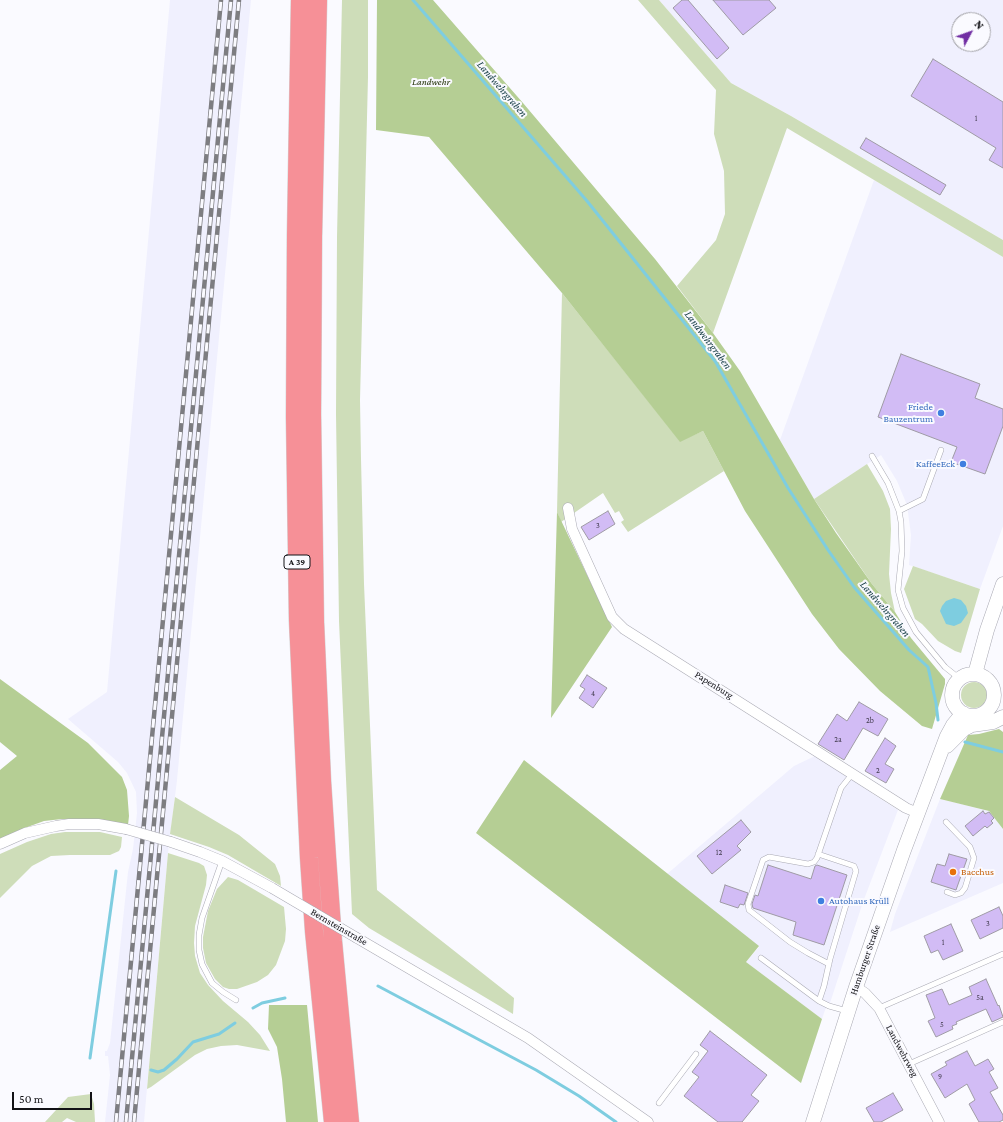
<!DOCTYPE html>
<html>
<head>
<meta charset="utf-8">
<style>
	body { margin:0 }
	#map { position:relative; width:1003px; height:1122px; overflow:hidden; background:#fafaff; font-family:"Crimson Pro",serif }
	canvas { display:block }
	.north { position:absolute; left:951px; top:12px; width:40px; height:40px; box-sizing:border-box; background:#fafaff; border:1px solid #9d9da2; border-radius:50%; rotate:49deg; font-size:11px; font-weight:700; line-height:16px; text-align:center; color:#121216 }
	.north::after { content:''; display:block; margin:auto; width:14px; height:18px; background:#712ea3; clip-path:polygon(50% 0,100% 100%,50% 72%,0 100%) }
	.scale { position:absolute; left:12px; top:1092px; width:80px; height:18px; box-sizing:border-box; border:2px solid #121216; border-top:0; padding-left:5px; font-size:12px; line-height:14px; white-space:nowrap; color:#121216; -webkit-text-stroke:3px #fafaff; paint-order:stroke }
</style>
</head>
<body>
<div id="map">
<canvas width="1003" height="1122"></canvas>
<div class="north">N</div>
<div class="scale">50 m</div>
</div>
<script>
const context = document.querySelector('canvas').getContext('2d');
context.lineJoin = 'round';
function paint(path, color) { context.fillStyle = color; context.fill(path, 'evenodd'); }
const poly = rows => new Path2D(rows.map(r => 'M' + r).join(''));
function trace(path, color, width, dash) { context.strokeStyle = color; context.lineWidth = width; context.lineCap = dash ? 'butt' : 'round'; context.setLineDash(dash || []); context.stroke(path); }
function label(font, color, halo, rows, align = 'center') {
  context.font = font + ' "Crimson Pro",serif'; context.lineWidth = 4; context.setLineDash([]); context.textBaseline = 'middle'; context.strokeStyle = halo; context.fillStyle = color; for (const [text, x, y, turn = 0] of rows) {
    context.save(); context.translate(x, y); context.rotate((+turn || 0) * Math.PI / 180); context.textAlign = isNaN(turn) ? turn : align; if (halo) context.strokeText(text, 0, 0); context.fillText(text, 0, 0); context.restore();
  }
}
const built = poly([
	[170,0,251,0,177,780,168,853,144,1122,105,1122,110,1075,108,1056,105,1056,105,1051,107,1051,110,1043,128,872,133,849,137,813,136,792,127,773,118,762,68,719,107,692],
	[659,0,1003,0,1003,240,791,116,731,83],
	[959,20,983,20,983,44,959,44],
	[874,180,1003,257,1003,526,980,589,909,565,911,535,907,505,897,481,881,455,814,499,780,440],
	[817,755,856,780,873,794,898,810,863,902,830,1003,825,1010,822,1019,746,962,759,947,667,874,794,766],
	[940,799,989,811,1003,829,1003,883,890,932,895,914]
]);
const green = poly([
	[342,0,368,0,368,77,360,400,361,459,364,584,377,890,514,998,513,1014,369,928,352,914,339,621,336,414,337,237],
	[638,0,659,0,731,83,791,116,1003,240,1003,257,787,128,713,333,677,286,716,240,725,214,724,171,714,134,716,90],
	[562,293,680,441,703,431,724,471,628,532,621,522,624,520,619,511,615,513,603,493,561,522,557,512],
	[867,464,883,491,890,509,891,529,889,574,891,593,895,612,872,584,814,499],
	[913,566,980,589,961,653,955,651,938,641,922,624,915,619,904,589],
	'961 695a13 13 0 1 1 26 0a13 13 0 1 1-26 0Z',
	[175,797,239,835,275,864,280,876,281,886,228,855,209,847,170,834],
	[65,832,100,832,122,837,121,847,119,851,110,855,70,855,51,856,32,866,0,898,0,854,27,842,51,834],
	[168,853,199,863,204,866,207,875,206,885,195,926,194,943,195,956,200,973,208,985,223,1001,248,1022,260,1035,270,1051,237,1045,221,1046,207,1049,195,1055,151,1087,147,1089],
	[228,877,238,880,284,907,286,929,285,941,276,965,268,975,257,982,237,989,229,989,223,987,215,979,206,963,203,948,203,937,208,911,217,889],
	[91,1094,94,1104,95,1122,76,1122,67,1118,62,1122,45,1122,68,1097]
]);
const forest = poly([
	[377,0,433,0,523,103,655,259,713,333,740,371,814,499,836,533,872,584,895,612,911,638,945,679,945,684,932,729,922,726,880,691,839,649,812,614,745,511,703,431,680,442,562,293,429,137,376,130],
	[557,512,612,627,551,718],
	[0,679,88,743,122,777,127,790,129,816,128,825,98,819,62,819,44,821,22,829,0,839,0,770,17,756,0,742],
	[999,729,1003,732,1003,829,989,811,940,799,968,735,979,734],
	[524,760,759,946,746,962,822,1019,801,1083,476,833],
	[269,1005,307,1005,318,1122,286,1122,282,1079,277,1047,268,1029]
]);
const water = poly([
	[954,598,961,600,966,606,968,613,961,623,954,626,946,624,940,611,942,606,946,601]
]);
const stream = poly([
	[413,0,587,201,715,361,788,488,828,550,854,587,909,650,928,667,936,703,938,720],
	[965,742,1003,752],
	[378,986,536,1070,579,1096,616,1122],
	[253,1008,262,1003,285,998],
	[90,1058,116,871],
	[151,1070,158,1072,164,1070,177,1059,193,1042,219,1034,235,1023]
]);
const building = poly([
	[682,0,688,0,729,48,717,59,673,8,682,0],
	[713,0,769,0,776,8,743,35,713,0],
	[933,59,1003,102,1003,168,989,160,996,148,911,96,933,59],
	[866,138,946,185,940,195,860,148,866,138],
	[901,354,980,384,975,398,1003,409,1003,426,985,474,951,462,957,447,878,417,901,354],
	[608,511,615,524,589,540,581,527,608,511],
	[587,675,607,688,593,708,579,698,585,689,580,686,587,675],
	[859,702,888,719,878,736,863,728,844,760,818,744,837,714,847,721,859,702],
	[885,738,896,746,885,764,894,769,886,783,865,771,885,738],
	[983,811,985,814,989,812,994,818,991,821,993,823,987,828,985,826,973,836,965,826,983,811],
	[741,820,751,832,737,846,741,850,712,874,697,856,741,820],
	[949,854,967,859,956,890,931,882,937,864,945,866,949,854],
	[768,865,811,879,815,866,817,865,847,875,824,945,793,935,796,922,753,908,752,904,755,895,758,896,768,865],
	[725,885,748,893,744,905,740,904,738,908,720,902,725,885],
	[999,907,1003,916,1003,928,980,939,971,920,999,907],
	[951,924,963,951,943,960,938,950,931,953,924,936,951,924],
	[986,979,998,1006,999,1005,1003,1017,992,1022,986,1009,956,1022,957,1024,952,1026,953,1029,936,1037,928,1021,935,1018,926,995,942,989,949,1005,972,995,969,987,986,979],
	[710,1031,767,1075,751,1095,759,1101,742,1122,718,1122,684,1096,699,1077,692,1072,708,1051,700,1045,710,1031],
	[967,1051,975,1066,988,1059,994,1069,989,1072,998,1088,990,1092,1003,1115,1003,1120,999,1122,979,1122,969,1104,975,1100,967,1084,945,1098,931,1074,947,1065,945,1062,967,1051],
	[893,1093,903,1110,881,1122,874,1122,866,1108,893,1093]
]);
const lane = poly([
	[872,456,888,483,899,511,901,522,902,551,898,590,903,608,916,632,945,667,955,675,958,680],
	[899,511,923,499,941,450],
	[946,822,970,847,974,858,965,888,961,893,955,895,947,892],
	[818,854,854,866,856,871,830,959,824,986,819,1001],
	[222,861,202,918,199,935,199,950,202,964,212,983,223,992,236,1000],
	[761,958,819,1001,829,1006,847,1011],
	[829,964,808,953,790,942,749,910,748,904,763,860,769,857,808,864,814,862,817,858,841,788,853,773],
	[879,1008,1003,954],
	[909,1064,1003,1022],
	[659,1103,696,1054]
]);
const street = poly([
	[568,508,572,529,612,617,624,629,906,808,918,813],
	[171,842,200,852,222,861,272,888],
	[0,844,25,833,56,826,69,824,98,824,126,829],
	[357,938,528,1038,648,1122],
	[856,987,865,993,879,1008,939,1122]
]);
const secondary = poly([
	[975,674,987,630,1003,584],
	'952 695a21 21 0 1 1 42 0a21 21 0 1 1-42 0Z',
	[947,746,964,729,972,725,993,722,1003,717],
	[813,1122,856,987,904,850,947,736,953,725,963,713]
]);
const highway = poly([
	[300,0,296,236,295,417,298,620,309,858,314,931,333,1122],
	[318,0,313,237,312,414,315,622,322,781,327,857,333,941,350,1122]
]);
const rail = poly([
	[116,1122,221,0],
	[126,1122,231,0],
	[134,1122,239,0]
]);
const streetBridge = poly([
	[126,829,171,842],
	[272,888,357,938]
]);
const markers = [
	[941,413,4,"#3f7fe0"],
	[963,464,4,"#3f7fe0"],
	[953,872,4,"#e8710a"],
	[821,901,4,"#3f7fe0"]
];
const numberNames = [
	["1",976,119],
	["3",598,526],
	["4",593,694],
	["2b",870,721],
	["2a",838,740],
	["2",878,771],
	["12",719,853],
	["3",988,924],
	["1",943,943],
	["5a",980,998],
	["5",942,1025],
	["9",940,1077]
];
const shields = [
	[297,562,26]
];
const shieldNames = [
	["A 39",297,562]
];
const parkNames = [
	["Landwehr",431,82]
];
const shopNames = [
	["Friede",933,407],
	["Bauzentrum",933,419],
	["KaffeeEck",955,464],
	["Autohaus Krüll",829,901,"left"]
];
const streetNames = [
	["Papenburg",714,685,32],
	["Bernsteinstraße",339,927,30],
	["Hamburger Straße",865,960,-71],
	["Landwehrweg",902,1051,62]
];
const foodNames = [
	["Bacchus",961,872]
];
const waterNames = [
	["Landwehrgraben",502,89,49],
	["Landwehrgraben",708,340,53],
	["Landwehrgraben",885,609,49]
];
paint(built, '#f0f0fe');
paint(green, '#ceddb9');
paint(forest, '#b5ce94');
paint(water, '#7ecde0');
trace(stream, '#7ecde0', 3);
paint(building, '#d2bcf5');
trace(building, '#9f9ba5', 1);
trace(lane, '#aaaab4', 6);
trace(street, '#aaaab4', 11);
trace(secondary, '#aaaab4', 15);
trace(highway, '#d4d4d5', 19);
trace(lane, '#fff', 5);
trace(street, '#fff', 10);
trace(secondary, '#fff', 14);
trace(highway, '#f69097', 18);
trace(rail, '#7d7d81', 4.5);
trace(rail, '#fafaff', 3, [9]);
trace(streetBridge, '#aaaab4', 11, []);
trace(streetBridge, '#fff', 10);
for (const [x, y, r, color] of markers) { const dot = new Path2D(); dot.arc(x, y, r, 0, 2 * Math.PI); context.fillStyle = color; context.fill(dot); trace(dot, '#fafaff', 1.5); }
label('8px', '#423c4e', null, numberNames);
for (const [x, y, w] of shields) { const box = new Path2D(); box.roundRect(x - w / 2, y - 7, w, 14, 3); context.fillStyle = '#fafaff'; context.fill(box); trace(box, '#121216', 1); }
label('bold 9px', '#121216', null, shieldNames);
label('italic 10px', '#213005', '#fafaff', parkNames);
label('10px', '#366cbe', '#fafaff', shopNames, 'right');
label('10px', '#121216', '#fafaff', streetNames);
label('10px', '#c56008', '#fafaff', foodNames, 'left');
label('italic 11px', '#1b4149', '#fafaff', waterNames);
</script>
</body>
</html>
